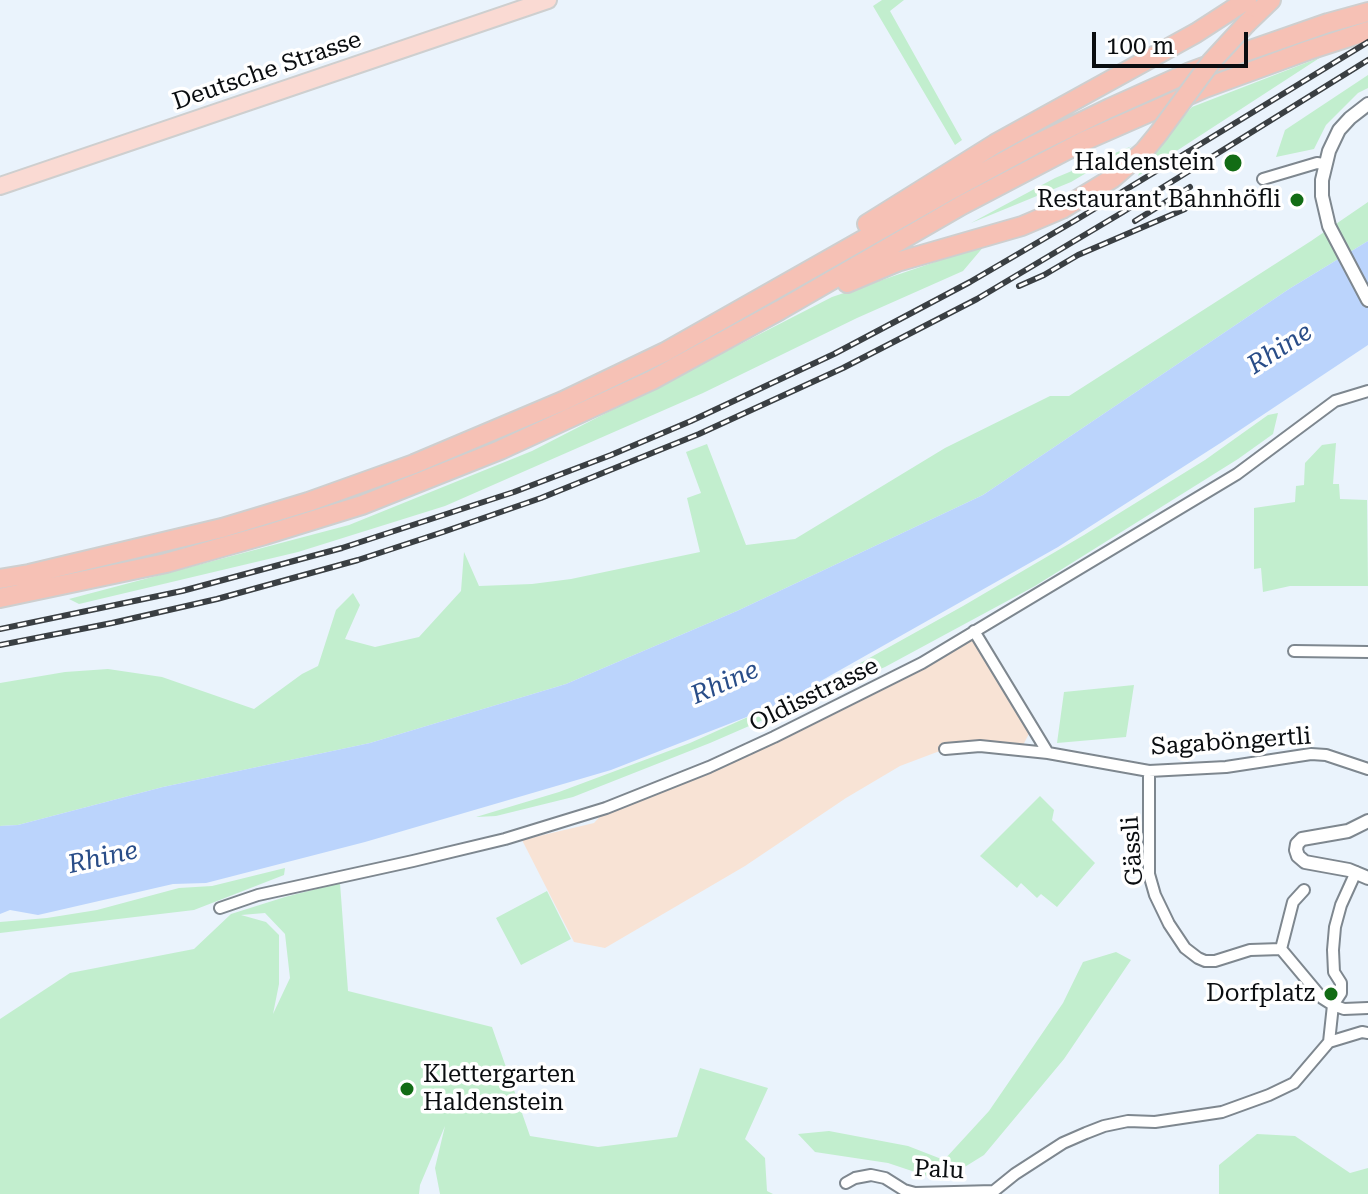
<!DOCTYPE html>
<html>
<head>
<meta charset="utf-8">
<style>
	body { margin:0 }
	#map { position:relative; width:1368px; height:1194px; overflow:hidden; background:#eaf3fc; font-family:"Roboto Serif",serif }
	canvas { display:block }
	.scale { position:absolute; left:1092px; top:32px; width:156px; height:36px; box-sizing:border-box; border:4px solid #0a0d10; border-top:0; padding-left:10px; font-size:24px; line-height:28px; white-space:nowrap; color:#0a0d10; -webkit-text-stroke:6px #fff; paint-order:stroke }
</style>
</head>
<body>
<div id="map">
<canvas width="1368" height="1194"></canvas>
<div class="scale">100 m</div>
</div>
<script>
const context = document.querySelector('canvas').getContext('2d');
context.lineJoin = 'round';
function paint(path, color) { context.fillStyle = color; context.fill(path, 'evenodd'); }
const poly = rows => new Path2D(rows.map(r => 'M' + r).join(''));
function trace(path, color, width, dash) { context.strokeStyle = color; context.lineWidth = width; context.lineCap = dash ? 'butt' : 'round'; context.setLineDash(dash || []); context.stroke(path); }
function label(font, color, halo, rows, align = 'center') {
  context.font = font + ' "Roboto Serif",serif'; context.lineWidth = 7; context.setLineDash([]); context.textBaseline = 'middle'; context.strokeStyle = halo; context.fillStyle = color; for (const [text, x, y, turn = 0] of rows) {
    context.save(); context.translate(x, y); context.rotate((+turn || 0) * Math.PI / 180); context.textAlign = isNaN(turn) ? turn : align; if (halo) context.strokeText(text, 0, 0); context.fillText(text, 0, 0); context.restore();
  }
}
const industrial = poly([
	[973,639,1031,730,1022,747,945,749,900,766,846,798,745,866,605,948,574,942,522,840,594,823,605,811]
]);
const green = poly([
	[882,0,904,0,890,11,962,140,955,145,873,6],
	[1321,57,1138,176,1143,162,1192,107],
	[1368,75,1368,88,1358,93,1326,125,1314,149,1276,157,1285,130],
	[1132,146,1071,182,971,223,1055,178],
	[1368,202,1368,241,1289,289,983,495,737,611,566,684,370,743,163,787,18,825,0,826,0,683,65,672,108,669,162,677,254,709,302,674,318,666,336,610,353,593,360,605,345,639,375,647,419,637,461,591,464,552,479,586,532,584,571,579,700,552,687,498,701,493,686,452,707,444,746,545,795,539,945,448,1050,396,1069,396,1311,241],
	[985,245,963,271,857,318,703,393,445,506,298,552,79,604,69,599,349,525,532,451,832,297],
	[1278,413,1273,434,1238,459,1035,586,885,667,710,743,573,797,496,816,476,817,559,792,690,743,828,681,963,606,1084,535,1205,460,1268,415],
	[1336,443,1333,484,1339,484,1340,499,1367,500,1368,586,1290,586,1263,592,1261,568,1254,569,1254,508,1295,502,1296,486,1304,485,1305,463,1322,445],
	[1134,685,1126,737,1057,743,1064,692],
	[1040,796,1054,810,1052,820,1095,863,1057,907,1041,894,1037,898,1021,883,1017,888,980,856],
	[285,868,284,875,194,910,0,933,0,922,47,918,97,910,179,888,212,886],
	[340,883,348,991,492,1027,530,1136,598,1147,677,1137,700,1068,768,1088,745,1139,765,1158,767,1191,773,1194,440,1194,435,1168,445,1126,420,1185,419,1194,0,1194,0,1019,70,973,194,949,231,914,285,897],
	[265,913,285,934,290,978,273,1014,279,984,279,935,266,922,241,915],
	[547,891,571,939,521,965,496,918],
	[1116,952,1131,960,1064,1059,984,1155,942,1181,888,1163,815,1152,798,1134,829,1131,908,1146,944,1160,989,1111,1063,1003,1083,962],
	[1257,1134,1295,1136,1350,1173,1368,1168,1368,1194,1219,1194,1219,1165]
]);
const water = poly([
	[1368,241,1368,345,1222,442,1058,547,780,704,611,770,365,842,206,883,173,884,38,915,10,910,0,914,0,826,18,825,163,787,370,743,566,684,737,611,983,495,1289,289]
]);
const minor = poly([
	[1263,179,1317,163,1324,164],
	[974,631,1048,753],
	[1294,651,1368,652],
	[945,749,980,746,1048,753,1149,771,1226,767,1311,754,1326,755,1368,769],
	[1149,771,1149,874,1155,895,1169,924,1185,948,1198,958,1205,961,1215,961,1250,950,1281,949,1322,998,1333,1005,1341,993,1341,983,1334,972,1333,950,1335,927,1341,905,1356,872],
	[220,908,258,895,413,861,505,839,606,808,709,767,774,737,922,663,1237,474,1335,401,1368,391],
	[1281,949,1293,902,1304,890],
	[1329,1042,1362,1032,1368,1033],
	[846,1183,855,1178,871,1175,885,1178,904,1190,915,1193,994,1191,1015,1174,1063,1143,1086,1133,1104,1126,1128,1121,1155,1122,1222,1112,1269,1095,1294,1083,1329,1042,1333,1005,1344,1009,1368,1008]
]);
const tertiary = poly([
	[1368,104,1350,118,1339,130,1329,151,1322,180,1322,196,1329,226,1368,300],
	[1368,821,1348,831,1302,839,1297,844,1296,850,1298,856,1305,862,1349,870,1368,878]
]);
const primary = poly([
	[0,186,548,0]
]);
const motorway = poly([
	[1247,23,1271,0],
	[867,224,995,144,1196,33,1247,0],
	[847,283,897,262,1022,226,1062,209,1113,178,1144,151,1158,134],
	[0,579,29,574,222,528,308,502,414,464,563,401,665,352,949,191,1034,145,1110,108,1190,72,1236,55,1328,23,1368,12],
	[0,598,166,563,265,535,362,505,500,450,652,380,780,310,962,205,1084,141,1205,88,1309,50,1368,31]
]);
const rail = poly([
	[1135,221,1190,187],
	[1019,286,1044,275,1078,255,1185,209],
	[0,629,182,591,342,548,514,492,611,455,691,421,834,354,970,282,1076,220,1368,42],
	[0,645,112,623,217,599,358,560,443,532,541,498,699,434,843,368,977,299,1123,212,1368,60]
]);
const motorwayBridge = poly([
	[1158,134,1211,62,1247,23]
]);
const markers = [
	[1233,163,10,"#126c15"],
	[1297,200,8,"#126c15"],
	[1331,994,8,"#126c15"],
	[407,1089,8,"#126c15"]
];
const streetNames = [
	["Deutsche Strasse",267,71,-19],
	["Oldisstrasse",814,695,-26],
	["Sagaböngertli",1231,742,-4],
	["Gässli",1133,851,-94],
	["Palu",939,1170,3]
];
const poiNames = [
	["Haldenstein",1215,163],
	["Restaurant Bahnhöfli",1281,200],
	["Dorfplatz",1315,994],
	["Klettergarten",423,1075,"left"],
	["Haldenstein",423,1103,"left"]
];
const waterNames = [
	["Rhine",1280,349,-33],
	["Rhine",725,683,-24],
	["Rhine",103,858,-13]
];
paint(industrial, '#f8e3d5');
paint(green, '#c2eece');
paint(water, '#bbd4fc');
trace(minor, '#7e878f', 14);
trace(tertiary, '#7e878f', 16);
trace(primary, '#cecfcf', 20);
trace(motorway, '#cecfcf', 22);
trace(minor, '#fff', 10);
trace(tertiary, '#fff', 12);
trace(primary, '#fadad3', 16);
trace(motorway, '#f6c1b5', 18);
trace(rail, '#3a3f43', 6);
trace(rail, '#fff', 3, [9]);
trace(motorwayBridge, '#cecfcf', 22, []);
trace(motorwayBridge, '#f6c1b5', 18);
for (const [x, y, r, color] of markers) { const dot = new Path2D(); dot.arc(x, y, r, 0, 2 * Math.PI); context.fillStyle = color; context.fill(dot); trace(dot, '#fff', 3); }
label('24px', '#0a0d10', '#fff', streetNames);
label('24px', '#0a0d10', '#fff', poiNames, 'right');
label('italic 26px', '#294d88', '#fff', waterNames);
</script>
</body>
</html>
